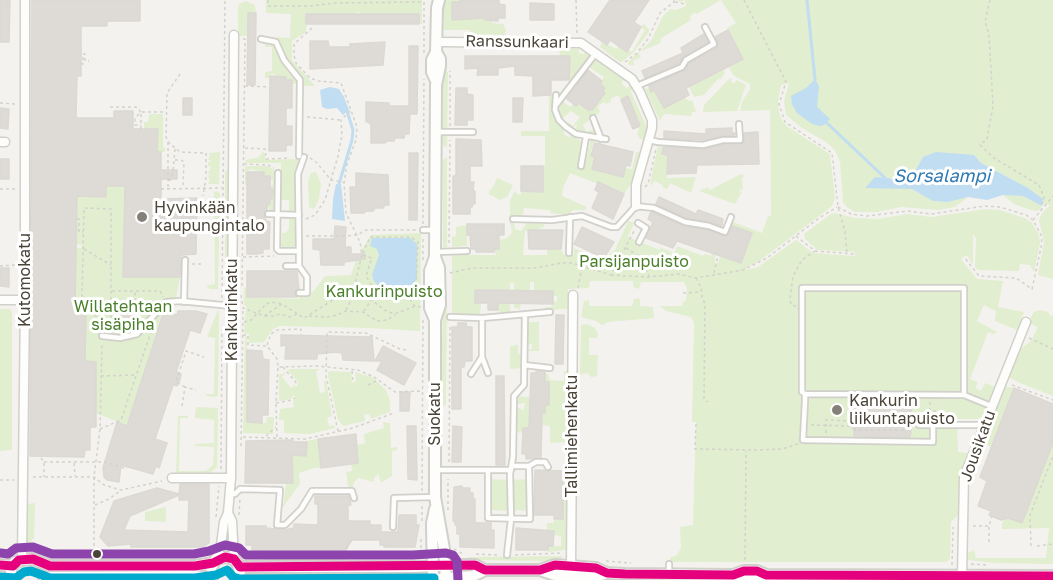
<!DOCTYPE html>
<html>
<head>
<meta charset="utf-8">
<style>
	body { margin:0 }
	canvas { display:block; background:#f4f2ee }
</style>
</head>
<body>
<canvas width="1053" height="580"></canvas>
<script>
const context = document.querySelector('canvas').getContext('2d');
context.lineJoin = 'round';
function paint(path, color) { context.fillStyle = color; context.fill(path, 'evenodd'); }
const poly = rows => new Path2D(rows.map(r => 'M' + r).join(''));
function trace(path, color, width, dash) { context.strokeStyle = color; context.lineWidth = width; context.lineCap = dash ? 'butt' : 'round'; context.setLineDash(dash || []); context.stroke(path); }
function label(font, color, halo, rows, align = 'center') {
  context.font = font + ' "Golos Text",sans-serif'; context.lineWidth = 6; context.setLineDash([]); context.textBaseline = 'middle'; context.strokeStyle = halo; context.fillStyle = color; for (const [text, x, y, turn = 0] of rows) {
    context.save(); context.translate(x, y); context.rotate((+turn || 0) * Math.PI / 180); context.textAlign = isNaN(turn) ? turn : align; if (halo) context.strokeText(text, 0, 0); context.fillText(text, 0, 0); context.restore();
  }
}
const green = poly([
	[266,0,422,0,422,24,419,24,418,14,363,14,358,12,355,14,307,14,306,32,292,41,292,60,315,86,302,86,301,78,289,63,278,41,277,37,290,38,291,14,266,13],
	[444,0,460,0,452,20,485,18,485,20,492,21,492,23,503,24,506,30,505,35,470,34,470,30,444,30],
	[676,0,1053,0,1053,279,1038,275,1044,242,1039,220,1043,212,1050,205,1043,203,1042,199,1028,188,981,163,974,155,923,157,910,180,875,177,912,189,933,201,948,202,968,197,955,207,938,210,901,207,877,212,855,212,848,208,843,202,840,162,835,150,826,142,802,128,786,115,784,101,789,83,781,85,778,101,779,113,783,122,788,127,830,154,835,198,832,206,827,210,758,262,747,267,746,270,758,267,796,240,813,253,855,256,855,252,817,250,805,239,804,234,831,214,835,213,855,218,878,219,907,214,931,217,986,209,999,210,1025,218,1032,223,1039,235,1040,243,1034,272,1030,265,1020,264,1019,271,978,270,975,267,976,238,973,234,973,265,967,255,961,259,977,279,1003,281,998,307,1024,312,1017,330,995,321,996,311,984,305,977,321,997,332,994,334,988,332,970,379,978,382,975,388,981,391,985,383,995,387,983,419,957,419,958,452,969,453,960,480,959,514,951,522,950,559,946,562,670,562,670,558,677,555,681,548,680,527,693,525,696,422,692,422,694,323,691,317,666,311,659,306,682,306,683,301,686,301,687,288,684,282,641,282,639,289,633,287,633,281,590,281,589,288,568,289,568,309,545,310,545,307,552,307,553,302,557,301,557,296,553,296,553,291,534,290,534,282,530,282,530,290,516,290,516,303,521,304,520,309,514,308,514,283,510,283,510,314,503,314,498,310,498,303,508,303,507,290,475,290,475,303,481,303,480,315,452,313,452,255,496,255,494,249,499,249,499,240,507,238,512,233,510,222,510,200,515,191,517,194,521,195,521,191,543,192,543,166,545,166,545,136,521,136,521,131,549,131,549,95,552,95,555,119,564,131,564,134,569,138,570,135,581,141,578,166,584,168,591,139,594,140,595,143,591,150,592,156,595,157,592,169,622,177,625,168,632,169,636,152,641,153,634,179,624,194,570,173,563,188,562,196,587,207,585,210,574,210,566,215,551,213,550,210,524,208,523,215,513,215,515,229,521,231,527,223,544,224,544,227,540,228,540,230,525,231,523,255,547,255,547,249,561,249,564,255,574,255,574,248,596,259,598,256,604,258,615,250,628,221,634,223,628,237,660,250,659,247,672,252,671,254,673,256,677,246,703,256,705,254,711,256,712,254,715,254,715,263,718,263,720,256,741,262,752,233,732,226,728,236,730,226,733,222,762,233,768,216,771,216,770,110,740,111,742,102,750,89,750,84,734,76,728,66,743,58,727,28,736,23,721,0,697,14,695,13,692,14,690,17,691,20,660,39,661,43,641,51,639,53,641,57,633,61,634,65,629,65,628,62,651,41,663,16,670,9,676,10,686,6,685,0,681,2],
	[246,1,255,5,256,13,248,14,247,36,238,36,238,8,239,4],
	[644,24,649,29,649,32,633,53,623,61,620,62,600,47,602,42,616,49,618,46,626,52,628,50,632,52,645,30,640,27],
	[265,44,272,45,276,48,286,69,296,81,297,84,292,84,292,80,286,80,286,77,275,77,275,74,270,74,270,78,265,78,265,72,272,71,272,47,265,47],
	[559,48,579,49,579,53,584,54,586,50,592,54,571,81,569,81,570,56,560,56],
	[597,58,626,80,625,82,622,80,622,84,626,88,629,87,630,83,632,87,631,92,648,130,645,140,640,139,637,134,640,126,628,97,621,100,618,95,611,99,611,104,610,102,606,104,604,102,598,106,600,112,583,125,586,132,594,129,594,133,581,132,576,130,577,124,573,128,567,124,568,122,573,126,580,117,571,111,562,119,560,116,558,108,562,101,570,107,573,104,576,106,579,103,588,110,590,109,592,110,605,93,603,91,605,88,600,84,604,77,589,67],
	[443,69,448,72,447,146,445,147,443,145],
	[723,69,725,73,721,79,718,79,704,95,694,97,689,87],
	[730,78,732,79,731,82,734,83,737,80,746,85,737,111,703,112,704,105],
	[649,88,651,92,654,90,664,108,684,97,689,101,692,100,696,112,692,112,691,116,664,114,660,121,645,89],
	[149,114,163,114,163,147,165,148,165,152,157,152,158,129,144,129,144,122,148,122],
	[661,144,662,154,668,155,667,178,696,177,691,193,670,183,667,189,662,187,663,185,654,181,652,185,650,184,658,146],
	[263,151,266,160,301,159,295,173,295,213,286,212,289,210,289,200,279,200,281,163,245,163,246,160,259,157],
	[220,152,219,184,208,184,210,181,208,175,211,175,208,173,211,167,208,166,208,162,211,162,210,160,208,160,210,154,208,153],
	[447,157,447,247,443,247,443,160],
	[245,166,268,166,275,171,276,212,271,212,269,208,265,207,265,204,270,204,270,199,272,199,273,190,270,189,270,185,273,185,273,180,270,180,269,176,264,176,264,172,250,169,247,172,247,186,245,186],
	[228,170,227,289,225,289,225,171],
	[316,172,321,184,319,199,314,209,309,207,308,181,311,173],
	[741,174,745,176,742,178,743,189,739,191,742,192,735,204,699,191,708,187,710,190],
	[497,178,513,185,508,196,500,200,489,194,489,191,493,187],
	[106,186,125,186,123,276,180,277,173,314,163,311,127,425,95,413,96,362,85,361,86,308,75,307,76,248,81,248,82,245,76,244,77,196,106,197],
	[216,191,220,193,218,289,210,289,206,286,215,284,214,192],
	[1003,195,1023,196,1042,206,1038,211,1030,210,1014,204],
	[282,217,297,220,296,249,281,249,282,233,285,233,289,229,289,219,283,219],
	[467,225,467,246,452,247,452,237,456,236,456,227],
	[421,233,420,331,369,328,280,326,273,329,264,342,249,343,249,334,244,333,246,306,244,305,244,288,247,288,247,297,299,299,300,297,309,297,325,276,351,275,357,257,371,235],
	[443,290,447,293,446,401,446,405,441,407],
	[638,298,640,300,640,306,653,307,654,318,608,322,602,325,596,321,581,317,584,301,589,300,589,306,632,306,634,299],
	[0,309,9,309,12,311,12,450,0,451],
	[218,310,219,312,218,396,215,397,206,396,206,394,214,394,215,338,207,337],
	[1040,310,1048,312,1051,317,1053,314,1053,396,1020,383,1010,378,1008,372,1018,351,1031,341,1038,327,1031,324,1031,317,1034,312],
	[526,322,539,322,539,351,527,351,526,350,532,349,532,344,526,345],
	[587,324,595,328,598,334,597,338,589,338,589,355,598,355,597,376,591,377,587,373,580,375,581,325],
	[245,336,247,336,247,422,266,423,267,417,274,417,273,434,243,433],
	[518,345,518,354,522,354,522,368,510,369,510,346],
	[291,369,321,369,316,371,320,393,325,392,324,381,326,381,332,416,327,418,329,426,334,425,335,428,310,434,284,433,284,420,279,420,280,409,294,407,293,401,295,400,294,395,291,399,279,401,279,375,286,372,282,377,291,388,295,385,296,387,299,383,287,370],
	[331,371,351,372,352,383,356,381,355,372,372,377,386,390,390,401,390,412,371,419,369,414,364,415,365,421,343,426,338,420,328,376,328,372],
	[564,371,567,371,567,442,550,443,550,426,542,425,541,423,529,428,523,428,523,433,515,432,515,407,524,410,525,403,515,404,516,396,530,397,530,413,545,413,545,405,549,405,545,374,548,374,550,380,564,381],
	[1003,386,1014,388,991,447,981,443],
	[196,407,218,408,217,467,209,474,176,474,178,416,188,416,188,418,180,418,179,471,206,471,213,465,214,447,195,446,195,444,214,443,214,420,195,418],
	[383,422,390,423,391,448,397,447,397,450,392,451,392,476,382,482,380,481,379,474,374,478,374,482,358,478,353,484,353,488,348,487,346,472,352,471,351,464,358,463,357,445,365,443,364,434,384,428],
	[318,439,321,468,315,468,299,473,300,484,283,507,286,483,293,483,292,440,297,441,306,456,306,441],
	[1053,443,1053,564,996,563,967,560,966,554,974,550,976,558,1046,558,1049,528,1002,529,1002,523,1006,517,1022,523],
	[563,471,567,471,566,550,548,552,548,546,561,546,561,536,553,535,547,531,547,523,554,523,554,519,563,518],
	[490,479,508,480,508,511,490,510],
	[527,479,528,511,517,510,513,513,513,480],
	[35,503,34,539,32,539,31,543,26,545,27,504],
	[166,507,166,522,145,521,145,512],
	[563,556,561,559,552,561,467,560,469,557],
	[263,557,346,558,346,564,263,563],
	[263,570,402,571,402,574,315,574,262,576]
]);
const water = poly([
	[815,79,819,86,817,107,830,119,824,125,820,126,812,124,797,113,792,104,791,96,806,88],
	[330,87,339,89,344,97,349,110,343,115,337,108,327,109,322,107,320,90],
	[936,152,974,155,981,163,1028,188,1043,199,1042,206,1023,196,1003,195,987,200,968,197,948,202,933,201,912,189,865,188,875,177,910,180,923,157],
	[336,184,341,184,345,221,332,219,333,199],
	[372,238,410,238,417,244,417,278,412,287,391,290,379,287,374,281,372,275,379,255,377,249,370,246]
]);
const stream = poly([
	[807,0,815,79],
	[827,123,885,178],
	[339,184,352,140,353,130,347,111]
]);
const building = poly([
	[0,0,10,0,9,42,0,42,0,0],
	[32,0,140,0,140,21,107,21,107,26,81,26,81,76,77,76,76,118,114,118,114,111,133,111,133,129,158,129,157,152,161,152,161,170,177,170,177,179,161,179,161,199,197,198,196,254,181,255,180,277,123,277,125,186,106,186,106,197,77,196,75,307,86,307,85,361,96,362,96,427,90,427,90,450,85,450,84,457,30,456,32,0],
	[460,0,499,0,499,4,505,5,505,18,498,18,498,21,485,20,484,18,452,20,452,2,460,2,460,0],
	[610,0,649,0,634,22,641,27,627,52,610,40,607,45,588,32,610,0],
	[530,3,554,4,554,20,530,20,530,3],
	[248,13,256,13,255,85,247,85,248,13],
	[306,14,419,14,419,24,306,24,306,14],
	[728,30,743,59,686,88,689,95,664,108,654,90,651,92,649,86,684,71,689,63,717,48,718,44,715,37,728,30],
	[704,34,708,42,684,56,679,63,645,78,642,71,683,53,681,48,704,34],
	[310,41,328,41,329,47,350,47,350,44,385,42,383,65,310,69,310,41],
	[409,46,418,46,417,114,410,114,409,134,405,134,404,138,395,138,394,141,387,141,385,143,371,143,371,124,366,121,366,102,389,103,389,106,409,106,409,46],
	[465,56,570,56,569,80,551,80,551,95,533,96,533,76,515,75,515,66,498,68,498,75,477,75,478,68,465,69,465,56],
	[588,70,602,81,600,84,605,88,603,91,605,93,592,110,590,109,589,111,579,103,576,106,567,99,588,70],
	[270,76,286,77,286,80,292,80,292,108,286,108,286,126,292,126,292,145,286,145,286,151,269,151,270,76],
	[456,88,467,88,467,94,473,95,473,120,467,120,467,125,455,125,456,88],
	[628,96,640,126,633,129,621,100,628,96],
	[183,98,192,98,192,115,183,115,183,98],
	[513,98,523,98,522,122,513,122,513,98],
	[0,108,9,109,8,129,0,128,0,108],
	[732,128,732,133,735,133,735,135,722,136,703,140,664,138,664,131,706,134,706,129,732,128],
	[758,132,759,164,697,165,696,173,667,174,668,155,662,154,663,147,703,149,724,144,741,144,744,142,744,133,758,132],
	[456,139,481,140,482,166,470,166,470,182,474,182,473,191,475,191,475,204,473,203,472,207,470,207,470,214,453,214,453,176,456,176,456,139],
	[595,143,633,152,630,166,626,165,623,177,592,169,595,157,591,156,595,143],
	[409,153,418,153,417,220,409,220,409,153],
	[0,159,9,159,9,179,0,179,0,159],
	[521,166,543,166,543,192,521,191,521,166],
	[247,172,264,172,264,176,270,176,270,189,273,189,272,199,270,199,270,204,267,204,267,210,264,213,266,221,270,222,269,249,263,249,263,253,257,254,247,254,247,172],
	[356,173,388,175,389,205,385,205,383,208,375,208,373,211,366,211,364,213,351,213,350,187,356,187,356,173],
	[598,182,624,194,613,219,592,208,599,192,595,190,598,182],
	[659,197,696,214,698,210,723,219,722,226,710,222,686,218,656,204,659,197],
	[651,212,683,226,708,230,724,236,728,235,732,226,752,233,741,263,677,241,673,248,646,238,653,222,648,219,651,212],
	[467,224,504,224,504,235,499,235,499,249,494,249,494,252,476,252,476,249,471,249,470,235,467,235,467,224],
	[335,226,346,227,345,247,351,247,351,254,365,254,365,259,344,262,344,265,321,265,320,250,313,249,313,239,334,239,335,226],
	[582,227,614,242,604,258,574,244,582,227],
	[528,230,563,230,561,249,529,249,528,230],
	[0,268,9,268,9,287,0,286,0,268],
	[247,271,297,271,299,289,295,292,297,297,247,297,247,271],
	[475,290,553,291,553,304,498,303,498,310,488,310,488,303,475,303,475,290],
	[164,311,177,315,178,311,196,311,207,314,200,333,190,330,176,372,181,374,180,380,177,386,173,385,155,439,167,443,159,468,156,466,153,474,121,465,119,482,107,480,104,477,103,468,117,422,127,426,164,311],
	[122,314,133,314,133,327,121,327,122,314],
	[556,315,564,315,563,364,555,364,556,315],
	[458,323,466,323,467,327,472,327,472,361,465,361,464,367,461,367,461,409,452,409,452,327,458,327,458,323],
	[281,335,372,337,374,361,343,360,342,353,335,352,317,354,317,359,285,359,286,345,281,346,281,335],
	[383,346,416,363,404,385,377,370,382,361,375,361,383,346],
	[247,350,262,351,263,359,269,360,268,415,262,415,262,423,247,422,247,350],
	[536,371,545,372,545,382,549,382,549,405,545,405,545,413,542,413,541,458,526,459,526,454,522,454,523,428,529,428,531,373,536,373,536,371],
	[496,376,504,376,505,465,496,465,496,376],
	[1014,388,1053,404,1053,443,1022,523,1008,518,1001,520,989,515,991,511,978,506,987,481,980,477,1014,388],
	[400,392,410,392,409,411,400,411,400,392],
	[854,407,911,408,911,416,913,416,910,437,854,436,854,428,852,428,854,407],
	[407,426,416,426,417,480,408,479,407,426],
	[453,426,462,427,461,462,452,462,453,426],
	[356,434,358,463,321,468,318,439,356,434],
	[292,440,292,442,307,442,306,456,292,455,293,483,245,483,246,441,292,440],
	[535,470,563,471,563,519,554,519,554,515,534,515,535,470],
	[180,484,209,484,209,543,203,547,131,547,131,544,108,546,100,537,114,501,157,488,179,494,180,484],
	[179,495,179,500,189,500,188,532,124,530,130,516,179,495],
	[462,486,462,488,470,488,470,493,473,493,473,499,475,499,475,523,491,523,491,530,494,530,494,548,460,547,460,534,457,534,457,525,455,525,455,521,453,521,454,487,462,486],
	[315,496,349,496,351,505,348,505,348,521,370,521,370,525,381,525,381,532,398,532,399,515,416,515,416,525,419,525,415,547,384,547,384,545,380,545,380,540,352,540,345,551,257,553,257,550,252,550,252,545,246,545,246,526,266,526,266,528,285,530,294,528,294,524,318,525,318,504,315,504,315,496],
	[516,528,554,531,553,546,548,546,548,550,516,550,516,528]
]);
const path = poly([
	[268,0,268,6,311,6,334,3,424,2],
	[576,0,577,35],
	[744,0,786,82,779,104,785,122,832,153,838,207,845,231,847,254],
	[990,0,985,22,989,34,993,106,987,139,980,145,994,158,1039,185,1044,197,1041,211],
	[675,2,685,4],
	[312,28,294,44,294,55,296,63,309,77,317,81,341,83,357,127,356,140,347,164,344,183,346,213,360,242,362,255,354,287],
	[424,53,424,0],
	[625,62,636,54,648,39,660,13,674,2,674,0],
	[81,64,83,64,83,54,85,54,85,61,89,61],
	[180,74,167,93,166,137,169,143,180,152,206,153,206,177,203,196],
	[245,86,269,87],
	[0,103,16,104],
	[110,107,136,107,141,112,135,118,135,125,141,125],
	[307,117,341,120],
	[450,126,450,71],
	[141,129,141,112,166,112],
	[168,142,168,188],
	[245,148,265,149,266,159,290,158],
	[175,149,174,160,181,160,184,162,183,187],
	[310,158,317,163,331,180,343,182],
	[244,164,268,165,274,168],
	[169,181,172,177,174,161],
	[645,187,648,184,656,149],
	[0,189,15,189],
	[161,189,222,188],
	[838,207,851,214,867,216,908,211,931,214,985,206,1000,207,1026,215,1033,220,1041,235,1042,243,1032,289,1016,278,979,276,964,257],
	[77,219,79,219,79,232,83,232],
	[306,219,315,215,325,200,338,156,342,135,341,120,351,110],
	[1033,220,1053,196],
	[423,224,424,79],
	[306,236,346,236,357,235,366,230,417,230],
	[796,236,815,251,855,254],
	[449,243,450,140],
	[626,248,640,257,649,276],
	[84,249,111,265],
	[243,257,274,256],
	[423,260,423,238],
	[192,264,202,264],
	[0,266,15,265],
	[450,273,472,268,533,268,562,263,572,263,611,275,634,231],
	[714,273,718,255],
	[611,275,649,277,679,274,695,278,743,270,767,258,819,218,837,207],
	[696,278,701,287,702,297,705,304,704,399,708,402],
	[242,286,245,39,243,39],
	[578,288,582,267],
	[112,291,160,291,163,297],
	[683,293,701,292],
	[383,294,404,291,408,297,416,284,418,242,411,237,370,237,362,255,372,258,366,276,376,293,396,299,408,297,415,306],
	[241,295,243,308,264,316,282,304,304,318,354,287,386,311,395,314,415,306,421,307],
	[222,298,225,0],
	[796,306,791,305,790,299,793,276,802,260,815,251],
	[346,310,356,290],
	[111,311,130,311,135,303,135,292],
	[364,311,376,293],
	[265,316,274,316,280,314,290,317,297,314],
	[309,316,328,317,337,315,346,311,363,312,377,321,387,320,395,315],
	[244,322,251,320,266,304,271,302,282,304],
	[102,327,102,325,82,296,84,208,111,209,111,331],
	[243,335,248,335,248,345,267,346,277,359,278,367,316,366,358,370,374,377,395,392,421,391],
	[1029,338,1053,349],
	[267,345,271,334,277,330,301,329,301,335],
	[283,367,298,385],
	[352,371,353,383],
	[101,376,135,375],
	[368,385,378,380],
	[1012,385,1053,400],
	[185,387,176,382,186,351,204,357],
	[930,402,930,411,937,411,937,417],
	[276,403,292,400,295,398],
	[182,406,185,387,196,390],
	[856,415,856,413,907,413,907,416],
	[696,424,695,449,759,450,782,449,798,444],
	[811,425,852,426],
	[855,428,855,430,907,430,907,429],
	[100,429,121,420,152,329],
	[338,431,326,376,327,332,366,333,400,349,408,350],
	[826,433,826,420,852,421],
	[266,436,276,427],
	[243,437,305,439,353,428,394,413],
	[277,437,276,403,278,367],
	[241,446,243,310],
	[41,458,44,462,44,477],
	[44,462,105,462,127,469],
	[449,462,450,326],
	[74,463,75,476],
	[221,469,222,330],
	[33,477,94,477,104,485,121,490,162,481],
	[0,480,14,480],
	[422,491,423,319],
	[95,505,109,499,120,491],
	[448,510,448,479],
	[239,515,240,499],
	[216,517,219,486],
	[422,521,422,505],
	[973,526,989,526,992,516],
	[989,527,989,545],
	[1031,546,1030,515,1053,456],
	[1037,546,1053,544],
	[421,548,421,538],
	[242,549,249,554,409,556,417,554,422,549],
	[454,549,463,554],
	[40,550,200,554,208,551],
	[94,552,94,477,100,429,102,344],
	[476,554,498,555],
	[346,555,347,542],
	[515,555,561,553],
	[745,560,746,451],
	[606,561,631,563],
	[971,564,987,565],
	[952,565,953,527]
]);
const service = poly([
	[261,39,276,42,284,60,300,80,299,156],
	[637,86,682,67,686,60,714,44,705,27],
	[556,95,555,110,559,120,566,127,576,134,606,139],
	[556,105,596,53],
	[593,118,601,139],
	[437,132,473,132],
	[649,140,658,142,703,145,723,140,740,140,739,124],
	[581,166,586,137],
	[278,173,277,249,279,251,299,251,299,266],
	[268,214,299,215],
	[513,219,552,220,582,216,611,227,617,227,636,206,654,208,685,222,709,226,725,232,731,217],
	[638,223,646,228,639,242],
	[423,230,435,230],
	[299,251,298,174,304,157],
	[435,252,467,251],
	[569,253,570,217],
	[286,266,299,266,307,277,307,293,299,293],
	[184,302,185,260],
	[450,317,482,318,482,357,488,373],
	[482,318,550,312],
	[102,336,120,338,137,334,166,302,180,301,232,306],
	[524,365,550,368],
	[471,374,482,357],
	[805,394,964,395,964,288,802,288,802,392,805,394,805,401,803,440,933,442,933,425],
	[964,395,991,406],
	[856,403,909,404,909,395],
	[919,425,984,425],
	[529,466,536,462,545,462,548,467],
	[436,470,511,470],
	[488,470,488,518,530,519,529,466,512,466],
	[230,493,235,494,240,489,280,490,277,525,285,525,301,509,312,491,352,491,354,498],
	[393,527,394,498,435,497],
	[507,555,511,519,510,474,513,457,514,396,524,385,525,314],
	[669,575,669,564]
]);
const minor = poly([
	[436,42,581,43,632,79,640,92,652,120,652,128,636,185,636,206],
	[0,142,5,142],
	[0,300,25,300],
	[172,478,231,478],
	[228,513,232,521,234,559],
	[216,559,221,545,224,522,228,513,231,478,234,35],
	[22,560,25,300,25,0],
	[571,570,573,295],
	[962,576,964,477,1026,322]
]);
const tertiary = poly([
	[436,52,440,59,440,66,436,85,435,257,439,268,440,305,435,320,435,497,444,549,446,580],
	[436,81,432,72,432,60,436,52,437,8,439,0],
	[435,320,430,308,430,271,435,257],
	[0,565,13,566],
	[240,567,413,567,466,565,475,565,485,570,540,570,555,565,596,568,607,573,625,574,733,575,744,579,757,579,766,575],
	[211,568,216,559,225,557,234,559,237,563,240,572],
	[540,570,555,575,570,576,595,577,607,573],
	[733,575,744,571,757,571,766,575,1053,576],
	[44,577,195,576,212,579],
	[15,580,11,577,11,569,15,562,22,560,33,559,50,566,195,566,213,563],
	[238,580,332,580],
	[425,580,473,576,485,570],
	[433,580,432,523,435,509]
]);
const bus1 = poly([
	[0,565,13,566,19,560,33,559,50,566,195,566,213,563,225,557,234,559,240,567,475,565,485,570,540,570,555,565,596,568,607,573,625,574,733,575,744,571,757,571,766,575,1053,576]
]);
const bus2 = poly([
	[0,577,16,578,24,572,31,571,50,578,195,578,216,575,227,570,233,577,240,579,434,578,434,580]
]);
const bus3 = poly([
	[1,553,8,554,16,548,33,547,52,554,194,554,209,551,225,545,239,548,246,555,413,555,446,553,453,555,457,561,458,580]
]);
const markers = [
	[142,217,6,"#868178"],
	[837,410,6,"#868178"],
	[97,554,5,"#4b4439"]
];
const streetNames = [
	["Ranssunkaari",517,42,1],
	["Kutomokatu",25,280,-90],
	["Kankurinkatu",232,310,-90],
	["Suokatu",435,414,-90],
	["Tallimiehenkatu",572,436,-90],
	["Jousikatu",978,446,-70]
];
const poiNames = [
	["Hyvinkään",154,208],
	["kaupungintalo",154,226],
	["Kankurin",849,401],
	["liikuntapuisto",849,419]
];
const parkNames = [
	["Parsijanpuisto",634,262],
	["Kankurinpuisto",384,292],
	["Willatehtaan",123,307],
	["sisäpiha",123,325]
];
const waterNames = [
	["Sorsalampi",942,176]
];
paint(green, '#e1eecf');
paint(water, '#c0ddf1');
trace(stream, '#c0ddf1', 3);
paint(building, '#dedbd6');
trace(building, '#dcd9d4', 1.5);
trace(service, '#d2d0cb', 8);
trace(minor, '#d2d0cb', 11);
trace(tertiary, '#d2d0cb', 14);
trace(path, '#d3d2cc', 1.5, [3, 3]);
trace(service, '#fdfdfc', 4.5);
trace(minor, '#fdfdfc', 8);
trace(tertiary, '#fdfdfc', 10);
trace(bus1, '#e5007d', 9);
trace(bus2, '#00a9ce', 9);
trace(bus3, '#8e44ad', 9);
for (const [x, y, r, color] of markers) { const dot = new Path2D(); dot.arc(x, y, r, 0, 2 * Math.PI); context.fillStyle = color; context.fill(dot); trace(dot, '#fff', 2); }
label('16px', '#4b4439', '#fff', streetNames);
label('16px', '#4b4439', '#fff', poiNames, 'left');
label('16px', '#4a7f2a', '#fff', parkNames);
label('italic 18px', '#2e7ab2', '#fff', waterNames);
</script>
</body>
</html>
